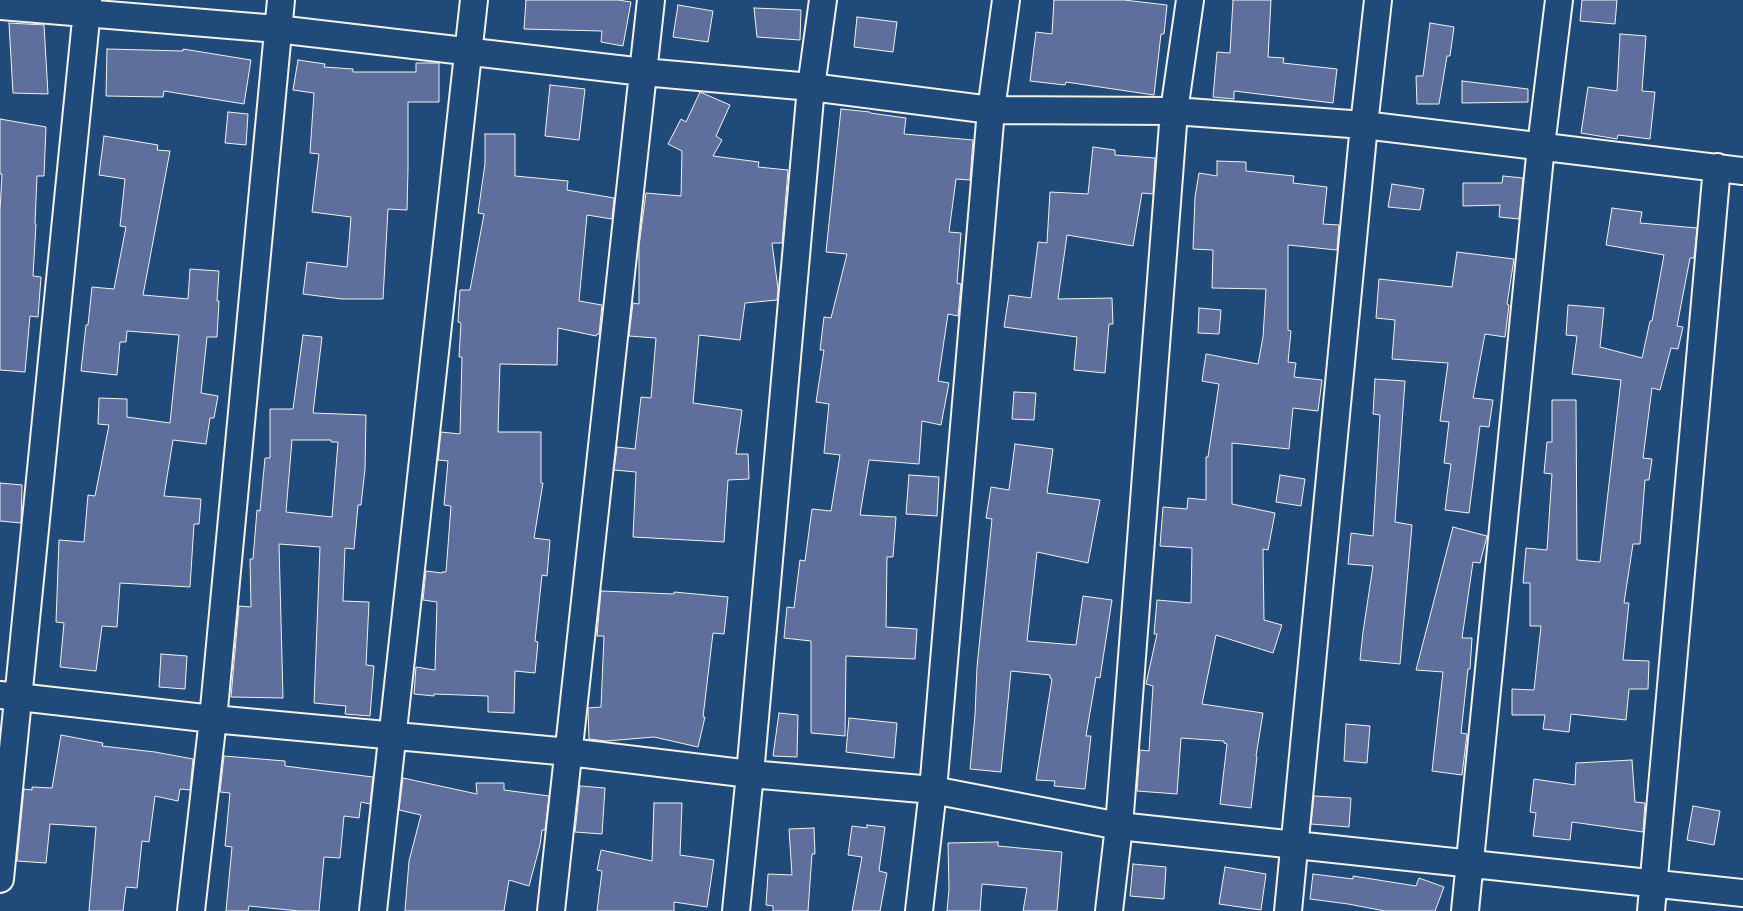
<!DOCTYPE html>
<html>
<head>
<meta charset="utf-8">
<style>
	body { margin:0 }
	canvas { display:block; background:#1f4a7a }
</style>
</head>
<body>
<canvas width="1743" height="911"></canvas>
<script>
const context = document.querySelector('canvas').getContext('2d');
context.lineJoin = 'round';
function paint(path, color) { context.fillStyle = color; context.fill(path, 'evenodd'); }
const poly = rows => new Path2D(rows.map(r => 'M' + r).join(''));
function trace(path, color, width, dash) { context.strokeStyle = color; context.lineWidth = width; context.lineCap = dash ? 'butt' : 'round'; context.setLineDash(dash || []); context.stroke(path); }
const building = poly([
	[526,0,618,0,631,2,623,46,601,42,602,31,524,29,526,0],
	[1054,0,1124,0,1167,5,1164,34,1161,34,1154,95,1066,82,1065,85,1030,81,1036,32,1052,34,1054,0],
	[1233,0,1271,0,1268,57,1284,58,1283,63,1337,69,1333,103,1234,91,1234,99,1213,97,1217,52,1230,53,1233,0],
	[1582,0,1617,0,1615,24,1580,21,1582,0],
	[678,5,713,11,708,42,673,37,678,5],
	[754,8,801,10,800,40,757,37,754,8],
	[857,17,897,22,893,52,854,47,857,17],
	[9,23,44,25,48,94,13,93,9,23],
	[1430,23,1454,27,1450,56,1447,56,1439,104,1417,104,1416,76,1423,76,1430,23],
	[1620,34,1646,36,1642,91,1655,92,1650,139,1618,135,1617,139,1581,133,1588,87,1617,91,1620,34],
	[107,49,183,51,183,49,251,60,244,104,164,91,163,97,106,96,107,49],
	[298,60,325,64,324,67,353,69,353,72,416,72,416,63,439,63,439,102,408,102,408,169,407,210,388,209,383,299,342,299,303,294,307,262,347,267,351,217,312,212,319,154,310,153,314,93,293,90,298,60],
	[1462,81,1528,89,1528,102,1462,103,1462,81],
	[550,85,585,89,579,140,545,136,550,85],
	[700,92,730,105,716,136,722,140,713,156,759,162,758,167,788,170,782,243,772,243,778,289,777,300,745,303,740,340,699,335,693,403,742,410,736,454,748,454,749,479,728,480,724,542,633,537,636,472,614,470,617,447,635,449,641,397,651,398,656,338,629,336,633,303,639,304,639,246,646,193,681,196,682,151,668,144,681,119,686,122,700,92],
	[841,109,870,112,870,113,906,118,904,134,973,140,970,180,956,179,949,232,961,233,957,283,961,284,958,316,948,314,938,381,949,383,941,425,922,421,919,464,869,460,860,515,896,517,893,557,887,557,886,627,917,629,915,659,846,656,845,736,811,733,811,641,784,638,787,607,794,608,800,560,805,561,812,509,831,511,840,455,824,453,829,404,816,402,824,350,820,350,824,317,831,318,847,254,826,252,841,109],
	[228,112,248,114,246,145,225,143,228,112],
	[0,119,46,127,44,176,37,176,35,224,36,224,33,276,41,277,38,317,30,316,25,372,0,370,0,210,2,174,0,174,0,119],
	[485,134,515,134,515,176,568,181,567,190,614,198,612,219,587,215,579,301,602,305,599,334,597,334,596,336,558,328,557,365,500,364,498,432,541,432,541,483,543,483,534,538,550,540,547,576,542,575,535,641,538,642,535,673,515,671,514,713,488,712,488,696,434,694,434,696,414,694,416,667,435,670,437,602,423,600,426,571,442,573,442,572,446,572,451,506,444,505,448,461,438,460,441,432,460,434,462,357,459,357,461,323,458,322,460,290,470,290,484,214,478,213,485,164,485,134],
	[104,136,158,145,157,150,170,151,143,295,188,299,190,269,219,271,217,301,219,301,217,337,207,337,201,393,218,396,214,418,210,418,206,444,173,440,164,496,201,499,199,524,194,524,190,587,120,583,117,627,102,626,96,671,60,667,64,623,56,622,59,540,84,542,88,495,95,496,109,425,98,424,99,398,127,399,127,417,170,423,179,335,127,331,126,342,120,342,117,375,81,371,86,325,88,325,92,287,114,289,126,227,120,226,125,179,99,175,104,136],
	[1093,147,1115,150,1115,155,1155,158,1153,194,1142,193,1133,246,1067,235,1058,299,1112,298,1113,324,1109,324,1105,373,1074,370,1077,337,1004,327,1009,295,1031,298,1038,242,1047,243,1050,192,1088,194,1093,147],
	[1217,161,1246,162,1246,171,1294,176,1293,183,1327,187,1323,224,1339,225,1337,250,1288,245,1288,330,1291,331,1288,362,1296,363,1294,377,1322,380,1318,411,1293,408,1289,449,1232,443,1232,504,1275,513,1268,550,1263,549,1264,620,1282,625,1273,653,1216,635,1202,704,1263,713,1256,756,1257,757,1251,808,1220,804,1227,744,1224,743,1224,741,1181,738,1177,794,1137,791,1140,750,1149,751,1153,686,1146,684,1157,634,1154,634,1157,600,1191,603,1192,548,1160,546,1163,507,1187,509,1188,498,1206,500,1206,457,1208,457,1219,384,1202,381,1206,354,1258,364,1263,337,1266,289,1212,288,1213,250,1193,249,1195,197,1199,173,1217,176,1217,161],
	[1503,176,1523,178,1519,219,1499,217,1500,205,1463,206,1463,183,1502,183,1503,176],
	[1392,184,1424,189,1420,210,1388,207,1392,184],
	[1612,208,1642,212,1640,223,1697,228,1694,258,1690,258,1677,326,1683,327,1678,349,1671,348,1660,390,1652,388,1643,458,1652,459,1649,480,1645,480,1640,544,1633,544,1624,603,1629,603,1623,660,1649,661,1648,689,1629,689,1626,720,1571,714,1569,732,1543,729,1545,715,1512,715,1512,689,1534,690,1541,626,1530,626,1530,583,1523,583,1526,548,1547,550,1552,474,1544,473,1547,442,1552,442,1552,400,1576,400,1577,560,1600,562,1621,380,1572,374,1577,336,1566,335,1568,305,1604,308,1600,347,1642,358,1650,321,1652,321,1664,255,1606,245,1612,208],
	[1457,252,1514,259,1507,304,1509,305,1505,337,1485,334,1473,398,1493,400,1489,427,1480,426,1469,513,1445,510,1451,464,1444,463,1449,422,1440,421,1448,363,1392,359,1395,320,1376,318,1379,279,1452,287,1457,252],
	[1199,308,1221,310,1219,334,1198,333,1199,308],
	[303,335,322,337,313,413,366,415,365,469,361,505,358,505,354,549,345,548,343,601,369,602,366,665,374,666,370,716,345,714,346,706,314,703,320,547,279,544,283,698,231,697,239,606,251,607,250,559,253,559,257,510,260,511,265,458,270,458,270,409,293,409,303,335],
	[292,440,331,440,331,442,338,442,332,517,286,512,292,440],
	[1375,379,1405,381,1395,522,1412,525,1400,664,1360,660,1363,632,1373,566,1348,564,1351,533,1373,536,1380,415,1373,414,1375,379],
	[1014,392,1036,393,1034,420,1012,419,1014,392],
	[1015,444,1053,449,1047,493,1100,500,1088,563,1037,552,1027,641,1076,645,1083,596,1112,600,1100,678,1096,677,1086,736,1091,736,1085,789,1054,786,1055,781,1036,780,1052,679,1050,678,1050,675,1011,671,1001,772,970,769,975,715,977,667,992,519,986,518,991,487,1009,490,1015,444],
	[909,475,939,477,937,516,906,514,909,475],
	[1280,475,1305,479,1301,506,1276,502,1280,475],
	[0,483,22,485,21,523,0,521,0,483],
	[1453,527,1487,536,1480,563,1473,562,1462,638,1472,638,1470,669,1468,669,1461,733,1467,734,1462,775,1432,771,1443,672,1416,670,1453,527],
	[601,591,674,594,674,592,728,597,724,634,713,633,703,717,705,717,698,747,654,737,606,741,589,739,588,708,601,707,604,636,597,636,601,591],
	[161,654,187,656,185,689,159,687,161,654],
	[779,713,798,715,797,757,773,756,779,713],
	[849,718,897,723,894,758,846,752,849,718],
	[1346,724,1370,726,1367,763,1344,761,1346,724],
	[61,735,103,743,102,746,155,752,193,759,190,790,180,789,178,801,155,796,149,842,142,841,137,888,126,887,123,911,89,911,96,827,50,824,46,863,17,861,24,789,32,790,32,787,52,788,61,735],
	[224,756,285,761,285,766,373,777,370,804,361,802,359,818,344,816,340,858,324,857,319,911,299,911,249,906,248,911,226,911,232,847,225,846,230,793,220,792,224,756],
	[1632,760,1635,802,1645,803,1643,832,1572,822,1570,840,1533,836,1536,813,1530,812,1534,779,1575,785,1576,763,1632,760],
	[403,778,477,794,476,783,504,783,504,790,549,796,545,830,542,830,540,845,529,886,509,880,504,911,405,911,409,861,421,815,399,810,403,778],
	[580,786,605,788,602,834,575,832,580,786],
	[1314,796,1351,798,1349,827,1311,824,1314,796],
	[654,803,682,803,680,855,714,860,707,907,674,902,674,911,597,911,602,871,597,870,601,850,652,861,654,803],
	[1693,806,1720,811,1714,845,1687,840,1693,806],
	[867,825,885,827,879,871,887,873,880,911,852,911,862,857,848,855,852,826,867,828,867,825],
	[814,828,815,854,812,854,808,911,773,911,773,906,766,905,768,874,792,875,789,829,814,828],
	[998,842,998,846,1062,852,1057,911,1023,911,1027,888,982,884,980,911,947,911,949,889,948,843,998,842],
	[1133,864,1166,867,1164,899,1130,896,1133,864],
	[1225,867,1266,874,1261,910,1219,904,1225,867],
	[1313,874,1353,879,1353,876,1416,886,1419,878,1444,887,1435,911,1385,911,1348,904,1310,899,1313,874]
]);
const minor = poly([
	[0,6,277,29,643,72,811,87,991,110,1174,111,1364,125,1743,171],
	[0,695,213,719,569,752,750,774,933,790,1119,826,1743,893],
	[0,879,88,0],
	[191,911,213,719,281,0],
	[373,911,474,0],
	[551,911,651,0],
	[736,911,750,774,811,87,823,0],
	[919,911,933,790,991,110,1006,0],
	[1109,911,1119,826,1174,111,1190,0],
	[1288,911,1364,125,1378,0],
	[1465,911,1541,146,1559,0],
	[1651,911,1717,167]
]);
paint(building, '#5e6f9e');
trace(building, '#f4f1e8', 1);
trace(minor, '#f4f1e8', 30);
trace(minor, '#1f4a7a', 26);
</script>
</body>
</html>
